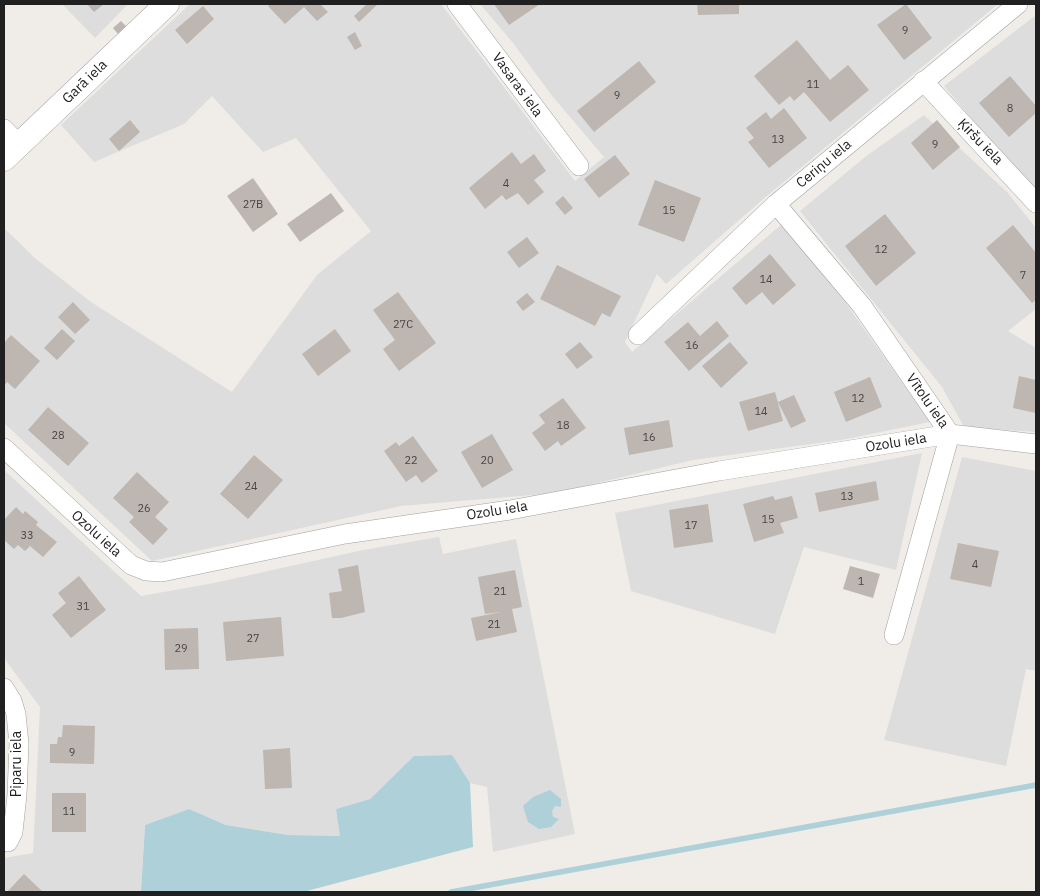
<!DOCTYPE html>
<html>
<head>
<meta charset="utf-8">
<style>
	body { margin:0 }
	#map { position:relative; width:1040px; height:896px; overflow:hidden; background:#f0ede8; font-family:"IBM Plex Sans",sans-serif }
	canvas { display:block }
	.frame { position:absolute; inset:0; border:5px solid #202020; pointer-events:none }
</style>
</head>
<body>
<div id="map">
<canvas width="1040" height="896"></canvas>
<div class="frame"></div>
</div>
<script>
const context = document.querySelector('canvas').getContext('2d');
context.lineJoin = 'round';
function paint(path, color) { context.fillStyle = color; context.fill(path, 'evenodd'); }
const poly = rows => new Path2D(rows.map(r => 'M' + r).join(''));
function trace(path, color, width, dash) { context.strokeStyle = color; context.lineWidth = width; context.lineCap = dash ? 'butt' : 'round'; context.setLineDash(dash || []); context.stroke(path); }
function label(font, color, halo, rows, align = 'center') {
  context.font = font + ' "IBM Plex Sans",sans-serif'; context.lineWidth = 4; context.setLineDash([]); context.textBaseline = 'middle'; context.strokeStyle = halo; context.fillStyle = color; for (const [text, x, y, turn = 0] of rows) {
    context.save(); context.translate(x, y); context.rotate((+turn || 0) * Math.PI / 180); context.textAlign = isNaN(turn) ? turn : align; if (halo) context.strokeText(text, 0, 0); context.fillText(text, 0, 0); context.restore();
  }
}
const residential = poly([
	[62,4,128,4,95,38],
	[190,4,441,4,575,181,604,157,553,97,513,43,480,4,998,4,762,200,666,284,657,274,625,342,632,352,782,224,845,302,930,422,841,440,693,460,556,493,401,506,152,561,4,423,4,228,36,259,91,302,232,392,317,275,371,231,296,138,263,152,212,96,184,124,94,162,61,125],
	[1036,15,1036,195,944,86],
	[924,115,1007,192,1036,228,1036,309,1008,331,1036,348,1036,432,964,427,942,387,800,211,865,157],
	[922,453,896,570,804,547,775,634,631,591,615,513],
	[962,457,1036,471,1036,671,1026,669,1006,766,884,740],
	[4,470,141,596,214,583,363,550,439,537,443,554,516,539,575,834,493,852,487,787,470,783,451,755,414,756,370,799,336,809,341,836,288,835,226,825,189,809,145,825,141,892,4,892,4,858,33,853,40,707,4,658]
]);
const water = poly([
	[452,755,470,783,473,847,303,892,141,892,145,825,189,809,226,825,288,835,340,836,336,809,370,799,414,756],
	[550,790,561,799,561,807,555,806,552,811,553,817,559,819,551,827,539,829,528,822,523,806,533,797]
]);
const stream = poly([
	[451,892,1036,785]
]);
const building = poly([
	[87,4,104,4,94,12],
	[270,4,320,4,328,12,317,21,304,7,285,24,268,6],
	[367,4,378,4,359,22,354,16],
	[494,4,540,4,509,25],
	[697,4,739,4,739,14,698,15],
	[906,4,932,38,904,60,877,25],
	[203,6,214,19,187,44,175,30],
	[121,21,126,26,118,34,113,28],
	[355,32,362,46,355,50,347,37],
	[797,40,830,80,848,65,869,90,830,122,804,92,794,101,790,96,779,105,754,76],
	[639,61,656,82,594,132,577,111],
	[1010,76,1036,106,1036,113,1009,137,979,103],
	[784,108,807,138,769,168,748,142,754,138,746,128,766,112,771,119],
	[130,120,140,132,119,151,109,139],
	[937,120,960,147,933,170,911,143],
	[512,152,521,164,534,154,546,171,534,180,544,192,528,205,518,193,506,200,502,195,485,209,469,188],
	[615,155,630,174,599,198,584,179],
	[253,178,278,214,253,232,227,196],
	[655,180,701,198,684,242,638,225],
	[331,193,344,211,300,242,287,224],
	[563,196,573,208,565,215,555,203],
	[885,214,916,253,876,286,845,246],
	[1013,225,1036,253,1036,300,1032,303,986,248],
	[527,237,539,253,519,268,507,252],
	[770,254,796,285,773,305,762,292,746,305,732,288],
	[557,265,621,296,610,317,602,313,595,326,540,299],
	[398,292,436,343,399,371,383,349,395,340,373,310],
	[527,293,535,302,523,311,516,302],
	[73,302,90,320,75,334,58,317],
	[717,321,729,336,689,371,664,342,688,322,700,336],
	[62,329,75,341,57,360,44,348],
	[335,329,351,351,318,376,302,354],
	[11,335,40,361,15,389,7,382,4,386,4,343],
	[580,342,593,357,577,369,565,354],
	[730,342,748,363,721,388,702,366],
	[1019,376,1036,380,1036,413,1013,408],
	[870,377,882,407,846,422,834,392],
	[775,392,783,421,748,431,739,402],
	[794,395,806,421,791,428,778,402],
	[563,398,586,428,561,446,558,441,545,451,532,433,545,423,539,415],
	[48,407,89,443,68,466,28,430],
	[669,420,673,447,629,455,624,428],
	[492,434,513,470,482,488,461,452],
	[413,436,438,471,422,483,416,475,406,482,384,451,396,442,399,446],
	[254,455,283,480,248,519,220,494],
	[137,472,169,502,155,517,168,529,153,545,129,522,134,517,113,498],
	[876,481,879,500,819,512,815,493],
	[773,496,775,500,792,496,798,518,780,523,784,533,754,542,743,504],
	[708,504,713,542,674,548,669,510],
	[16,507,23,514,25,511,38,522,36,525,57,542,43,557,30,546,25,551,18,545,14,549,4,540,4,520],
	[958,543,999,551,991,587,950,579],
	[358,565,365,612,341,618,332,618,329,593,342,591,338,569],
	[850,566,880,574,873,598,843,589],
	[515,570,522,607,512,609,517,632,476,641,471,618,501,612,485,614,478,577],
	[79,576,106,610,71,638,52,615,66,603,58,593],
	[281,617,284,656,226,661,223,622],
	[198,628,199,669,165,670,164,629],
	[63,725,95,726,94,764,50,763,50,744,57,744,58,737,62,737],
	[290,748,292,788,265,789,263,750],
	[52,793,86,793,86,832,52,832],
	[24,874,43,892,7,892]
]);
const minor = poly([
	[457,4,579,166],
	[923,81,1036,203],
	[4,129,19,145],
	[776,204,862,306,950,434],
	[638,335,776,204,1018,4],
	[4,448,131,565,146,571,162,572,345,534,510,510,719,471,950,434,1036,444],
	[894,635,950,434],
	[4,688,12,701,16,714,19,744,17,795,13,832,8,842]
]);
const tertiary = poly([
	[4,159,167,4]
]);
const numberNames = [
	["9",905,31],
	["11",813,85],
	["9",617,96],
	["8",1010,109],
	["13",778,140],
	["9",935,145],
	["4",506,184],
	["27B",253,205],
	["15",669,211],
	["12",881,250],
	["7",1023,276],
	["14",766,280],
	["27C",403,325],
	["16",692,346],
	["12",858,399],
	["14",761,412],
	["18",563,426],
	["28",58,436],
	["16",649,438],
	["22",411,461],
	["20",487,461],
	["24",251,487],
	["13",847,497],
	["26",144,509],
	["15",768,520],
	["17",691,526],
	["33",27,536],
	["4",975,565],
	["1",861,582],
	["21",500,592],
	["31",83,607],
	["21",494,625],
	["27",253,639],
	["29",181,649],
	["9",72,753],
	["11",69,812]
];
const streetNames = [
	["Garā iela",85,82,-44],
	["Vasaras iela",517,85,54],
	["Ķiršu iela",980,142,46],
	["Ceriņu iela",824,164,-40],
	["Vītolu iela",927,401,55],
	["Ozolu iela",896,443,-9],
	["Ozolu iela",497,511,-9],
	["Ozolu iela",96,534,42],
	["Piparu iela",17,764,-90]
];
paint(residential, '#dedddd');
paint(water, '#aed0d8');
trace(stream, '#aed0d8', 5.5);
paint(building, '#bdb6b1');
trace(minor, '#a1a1a1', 20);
trace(tertiary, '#a1a1a1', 25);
trace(minor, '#fff', 19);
trace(tertiary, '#fff', 24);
label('11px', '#474644', null, numberNames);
label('14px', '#202020', '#fff', streetNames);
</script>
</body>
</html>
